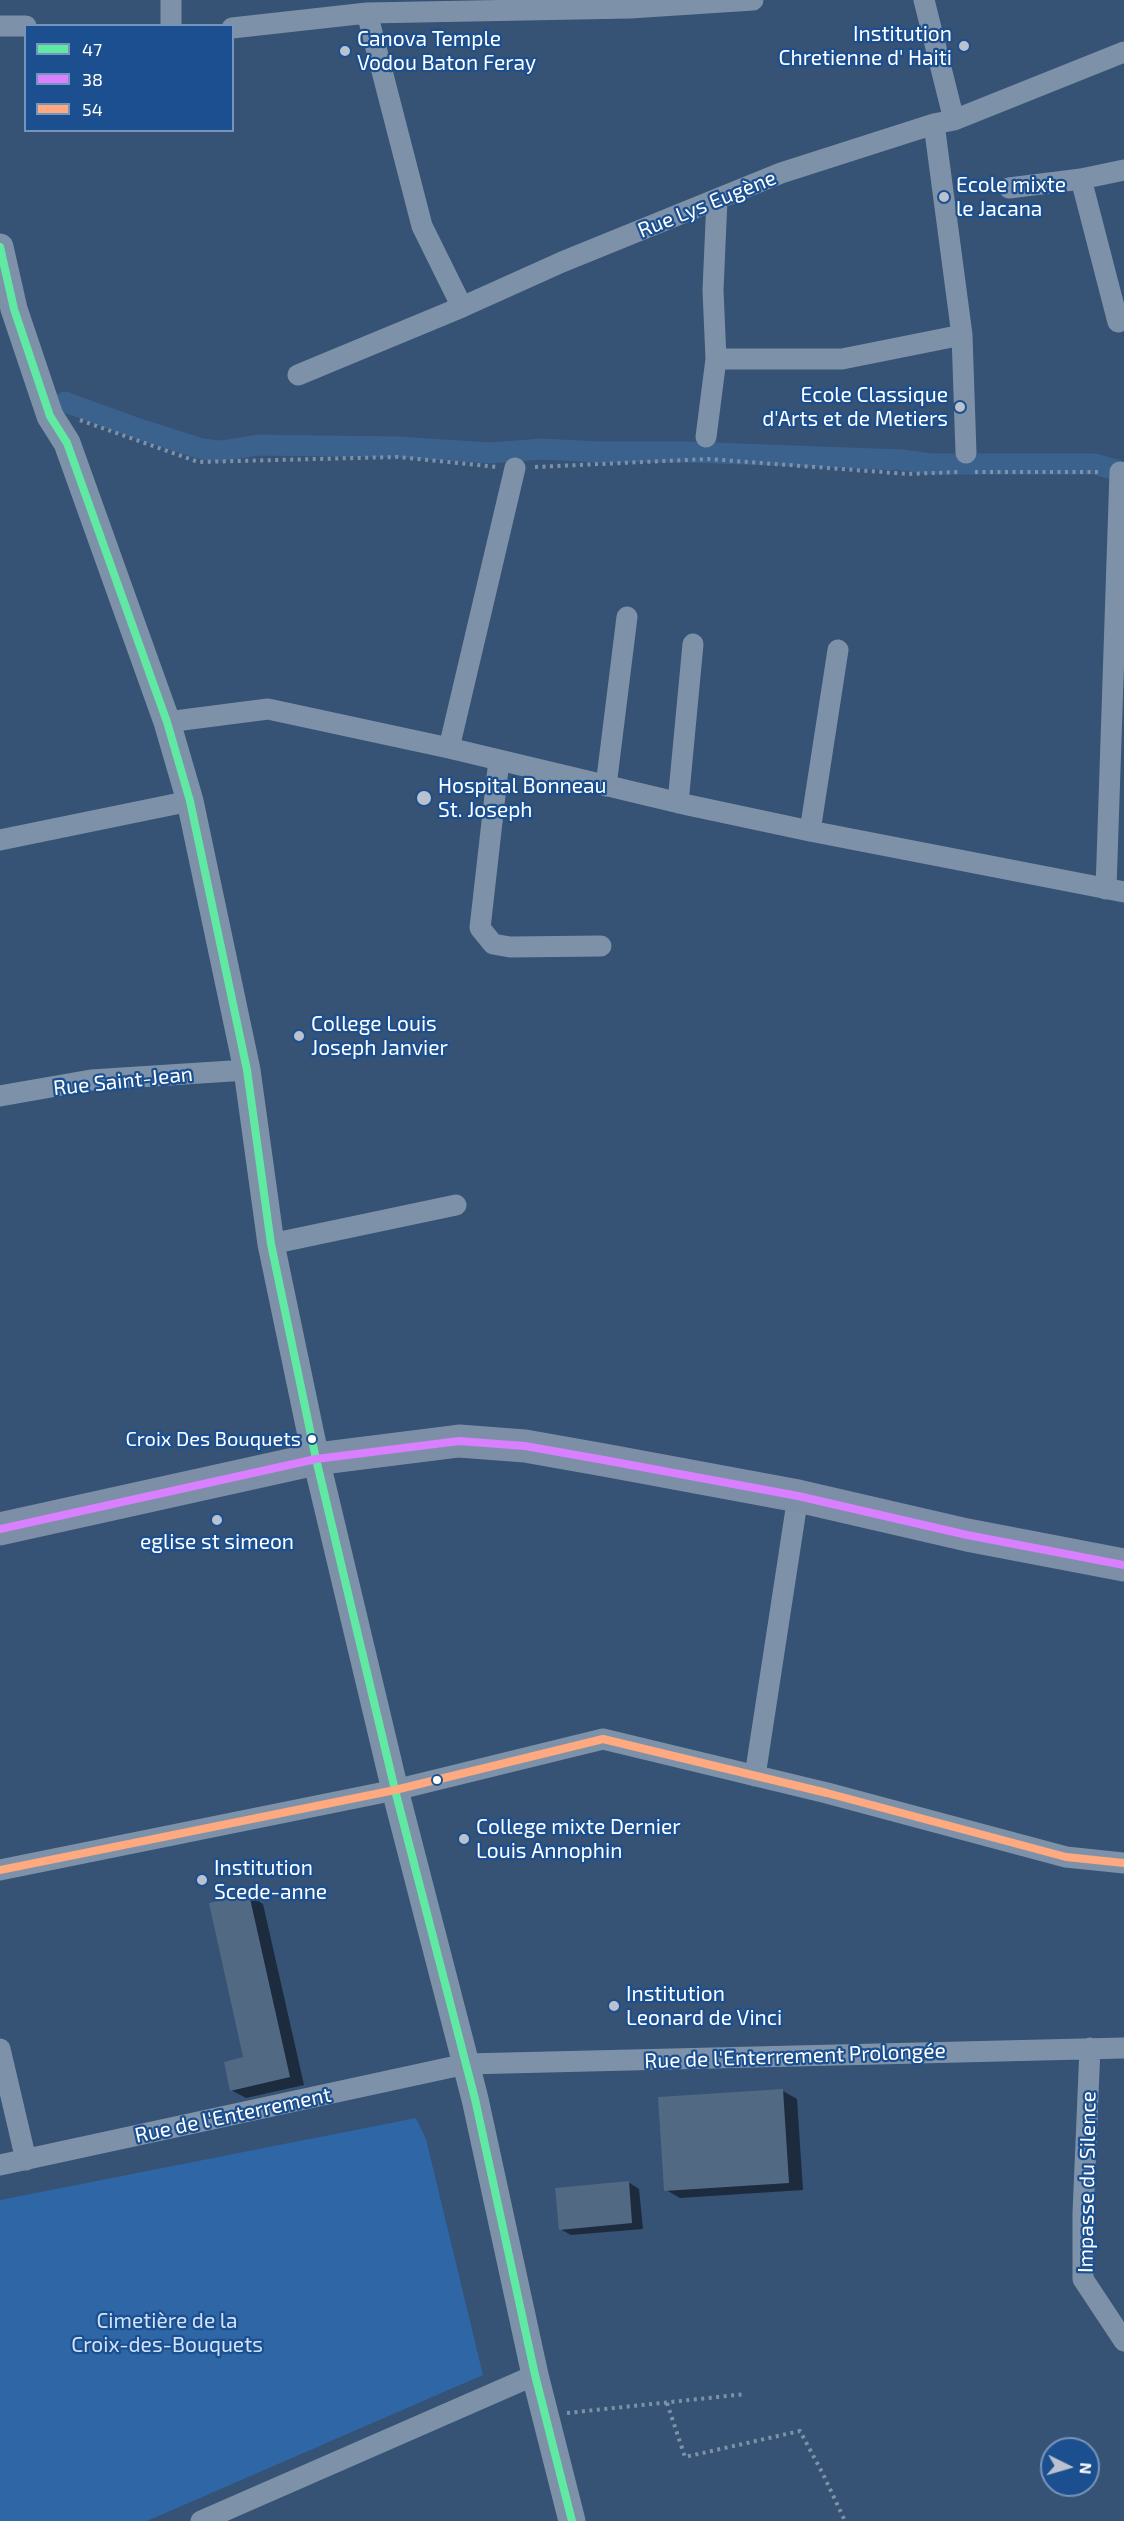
<!DOCTYPE html>
<html>
<head>
<meta charset="utf-8">
<style>
	body { margin:0 }
	#map { position:relative; width:1124px; height:2521px; overflow:hidden; background:#365274; font-family:"Exo 2",sans-serif }
	canvas { display:block }
	.legend { position:absolute; left:24px; top:24px; width:210px; height:108px; box-sizing:border-box; background:#1b4f8f; border:2px solid #7695bc; margin:0; padding:8px 10px; list-style:none; font-size:18px; color:#fff }
	.legend li { display:flex; align-items:center; gap:12px; height:30px }
	.legend b { width:30px; border:2px solid #7695bc }
	.north { position:absolute; left:1040px; top:2437px; width:60px; height:60px; box-sizing:border-box; background:#1b4f8f; border:2px solid #7695bc; border-radius:50%; rotate:95deg; font-size:16px; font-weight:700; line-height:24px; text-align:center; color:#fff }
	.north::after { content:''; display:block; margin:auto; width:21px; height:27px; background:#b9c2ce; clip-path:polygon(50% 0,100% 100%,50% 72%,0 100%) }
</style>
</head>
<body>
<div id="map">
<canvas width="1124" height="2521"></canvas>
<ul class="legend">
<li><b style="height:8px;background:#60e9a3"></b>47</li>
<li><b style="height:8px;background:#d880ff"></b>38</li>
<li><b style="height:8px;background:#ffa980"></b>54</li>
</ul>
<div class="north">N</div>
</div>
<script>
const context = document.querySelector('canvas').getContext('2d');
context.lineJoin = 'round';
function paint(path, color) { context.fillStyle = color; context.fill(path, 'evenodd'); }
const poly = rows => new Path2D(rows.map(r => 'M' + r).join(''));
function trace(path, color, width, dash) { context.strokeStyle = color; context.lineWidth = width; context.lineCap = dash ? 'butt' : 'round'; context.setLineDash(dash || []); context.stroke(path); }
function label(font, color, halo, rows, align = 'center') {
  context.font = font + ' "Exo 2",sans-serif'; context.lineWidth = 4.5; context.setLineDash([]); context.textBaseline = 'middle'; context.strokeStyle = halo; context.fillStyle = color; for (const [text, x, y, turn = 0] of rows) {
    context.save(); context.translate(x, y); context.rotate((+turn || 0) * Math.PI / 180); context.textAlign = isNaN(turn) ? turn : align; if (halo) context.strokeText(text, 0, 0); context.fillText(text, 0, 0); context.restore();
  }
}
const green = poly([
	[416,2118,426,2139,483,2375,147,2521,0,2521,0,2200]
]);
const shadow = poly([
	[249,1895,263,1904,304,2085,246,2098,231,2090,245,2058],
	[783,2091,797,2099,803,2190,680,2198,666,2190],
	[628,2182,639,2189,643,2229,571,2235,560,2229]
]);
const canal = poly([
	[65,402,142,430,202,449,221,451,258,445,398,447,490,453,542,449,598,452,688,452,902,460,931,464,1094,464,1124,472]
]);
const building = poly([
	[249,1894,290,2077,230,2091,224,2062,243,2057,209,1903],
	[783,2089,789,2183,664,2191,658,2097],
	[629,2181,632,2223,559,2230,555,2188]
]);
const path = poly([
	[80,420,198,462,397,457,497,467],
	[535,467,708,459,908,474,958,472],
	[975,472,1102,472],
	[667,2403,685,2457,800,2431,823,2474,845,2521],
	[567,2413,746,2394]
]);
const minor = poly([
	[171,0,171,26],
	[924,0,954,120],
	[367,13,422,226,462,307],
	[0,26,26,26],
	[232,28,367,13,630,8,753,0],
	[934,124,962,335,966,453],
	[1081,179,1118,322],
	[1009,188,1081,179,1124,170],
	[716,359,842,359,962,335],
	[298,375,462,307,562,262,781,173,934,124,954,120,1124,52],
	[706,437,716,359,713,290,717,199],
	[167,722,268,709,449,748,688,805,810,831,1124,892],
	[449,748,515,468],
	[499,760,480,928,493,944,510,947,601,946],
	[606,786,627,617],
	[678,803,693,644],
	[810,831,838,650],
	[0,840,190,801],
	[1106,889,1120,472],
	[0,1096,91,1080,247,1070],
	[271,1244,456,1205],
	[755,1776,798,1496],
	[0,1870,395,1790,603,1739,827,1793,1066,1857,1124,1863],
	[1090,2048,1083,2213,1083,2279,1124,2341],
	[0,2049,26,2160],
	[0,2165,466,2064,1124,2048],
	[201,2521,535,2375]
]);
const tertiary = poly([
	[0,247,14,309,50,416,67,443,167,722,190,801,247,1070,271,1244,316,1459,395,1790,475,2099,535,2375,572,2521]
]);
const primary = poly([
	[0,1529,316,1459,459,1441,525,1446,604,1460,798,1496,967,1535,1124,1565]
]);
const bus1 = poly([
	[0,247,14,309,50,416,67,443,167,722,190,801,247,1070,271,1244,316,1459,395,1790,475,2099,535,2375,572,2521]
]);
const bus2 = poly([
	[0,1529,316,1459,459,1441,525,1446,604,1460,798,1496,967,1535,1124,1565]
]);
const bus3 = poly([
	[0,1870,395,1790,603,1739,827,1793,1066,1857,1124,1863]
]);
const markers = [
	[964,46,6,"#b9c2ce"],
	[345,51,6,"#b9c2ce"],
	[944,197,6,"#b9c2ce"],
	[960,407,6,"#b9c2ce"],
	[424,798,8,"#b9c2ce"],
	[299,1036,6,"#b9c2ce"],
	[312,1439,5,"#fff"],
	[217,1520,6,"#b9c2ce"],
	[437,1780,5,"#fff"],
	[464,1839,6,"#b9c2ce"],
	[202,1880,6,"#b9c2ce"],
	[614,2006,6,"#b9c2ce"]
];
const busNames = [
	["Croix Des Bouquets",301,1439]
];
const poiNames = [
	["Institution",952,34,"right"],
	["Chretienne d' Haiti",952,58,"right"],
	["Canova Temple",357,39],
	["Vodou Baton Feray",357,63],
	["Ecole mixte",956,185],
	["le Jacana",956,209],
	["Ecole Classique",948,395,"right"],
	["d'Arts et de Metiers",948,419,"right"],
	["Hospital Bonneau",438,786],
	["St. Joseph",438,810],
	["College Louis",311,1024],
	["Joseph Janvier",311,1048],
	["eglise st simeon",217,1542,"center"],
	["College mixte Dernier",476,1827],
	["Louis Annophin",476,1851],
	["Institution",214,1868],
	["Scede-anne",214,1892],
	["Institution",626,1994],
	["Leonard de Vinci",626,2018]
];
const streetNames = [
	["Rue Lys Eugène",707,204,-22],
	["Rue Saint-Jean",123,1081,-6],
	["Rue de l'Enterrement Prolongée",795,2056,-2],
	["Rue de l'Enterrement",233,2115,-12],
	["Impasse du Silence",1087,2182,-89]
];
const parkNames = [
	["Cimetière de la",167,2321],
	["Croix-des-Bouquets",167,2345]
];
paint(green, '#2f66a5');
paint(shadow, '#0007');
trace(canal, '#3b618d', 21);
paint(building, '#526984');
trace(path, '#7d92a8', 4, [3, 4.5]);
trace(minor, '#7d92a8', 21);
trace(tertiary, '#7d92a8', 27);
trace(primary, '#7d8ea7', 33);
trace(bus1, '#60e9a3', 8);
trace(bus2, '#d880ff', 8);
trace(bus3, '#ffa980', 8);
for (const [x, y, r, color] of markers) { const dot = new Path2D(); dot.arc(x, y, r, 0, 2 * Math.PI); context.fillStyle = color; context.fill(dot); trace(dot, '#1b4f8f', 2); }
label('20px', '#fff', '#1b4f8f', busNames, 'right');
label('21px', '#fff', '#1b4f8f', poiNames, 'left');
label('21px', '#fff', '#1b4f8f', streetNames);
label('21px', '#cfe3fa', '#1b4f8f', parkNames);
</script>
</body>
</html>
